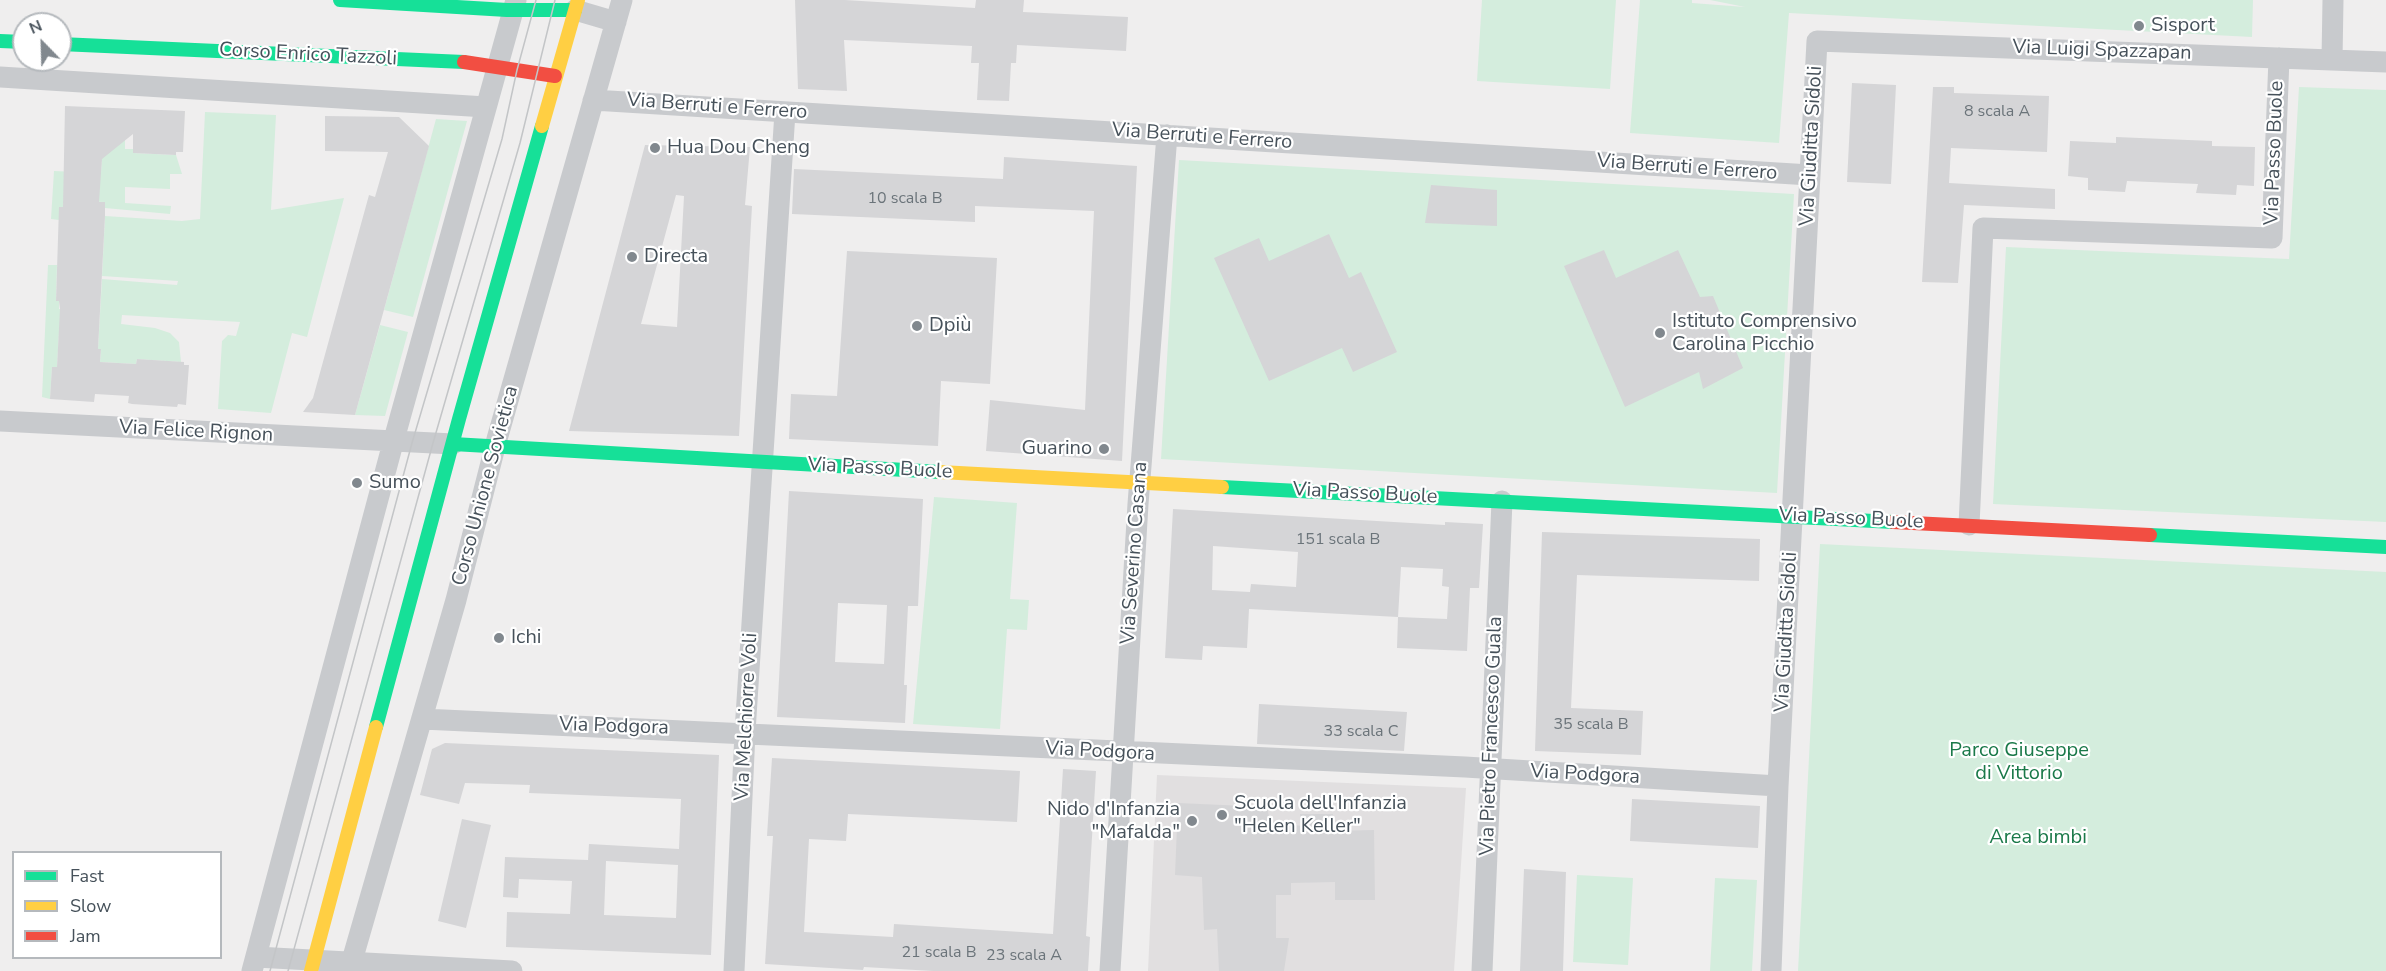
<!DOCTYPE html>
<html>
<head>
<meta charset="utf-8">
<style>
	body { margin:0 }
	#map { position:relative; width:2386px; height:971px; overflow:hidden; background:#efeeee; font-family:"Nunito Sans",sans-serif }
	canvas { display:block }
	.legend { position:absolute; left:12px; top:851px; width:210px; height:108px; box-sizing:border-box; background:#fff; border:2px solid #b5b9bd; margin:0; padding:8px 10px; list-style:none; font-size:18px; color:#46515a }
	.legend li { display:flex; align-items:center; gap:12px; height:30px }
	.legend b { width:30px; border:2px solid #b5b9bd }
	.north { position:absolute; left:12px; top:12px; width:60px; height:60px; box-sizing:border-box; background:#fff; border:2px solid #b5b9bd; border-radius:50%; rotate:337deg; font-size:16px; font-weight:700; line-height:24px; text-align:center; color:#46515a }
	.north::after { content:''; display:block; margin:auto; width:21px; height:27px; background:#81888e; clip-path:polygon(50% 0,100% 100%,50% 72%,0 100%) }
</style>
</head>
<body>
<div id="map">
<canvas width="2386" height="971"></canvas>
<ul class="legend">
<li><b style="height:8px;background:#16e098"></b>Fast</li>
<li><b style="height:8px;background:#ffcf43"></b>Slow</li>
<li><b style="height:8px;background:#f24e42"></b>Jam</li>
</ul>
<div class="north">N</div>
</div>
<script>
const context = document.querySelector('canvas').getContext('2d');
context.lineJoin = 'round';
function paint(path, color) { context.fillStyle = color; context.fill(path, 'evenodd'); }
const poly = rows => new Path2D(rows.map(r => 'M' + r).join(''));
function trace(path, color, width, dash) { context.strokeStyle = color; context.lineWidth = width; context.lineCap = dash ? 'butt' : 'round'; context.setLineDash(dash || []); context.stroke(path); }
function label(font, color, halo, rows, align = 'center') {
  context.font = font + ' "Nunito Sans",sans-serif'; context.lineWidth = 4.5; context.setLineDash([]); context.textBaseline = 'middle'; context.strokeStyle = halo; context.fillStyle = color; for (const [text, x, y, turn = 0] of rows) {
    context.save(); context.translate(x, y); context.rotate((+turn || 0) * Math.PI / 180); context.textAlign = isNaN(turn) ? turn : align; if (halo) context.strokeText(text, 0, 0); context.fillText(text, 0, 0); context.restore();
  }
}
const education = poly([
	[1157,775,1466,788,1454,971,1148,971]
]);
const green = poly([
	[1482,0,1616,0,1610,89,1477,81],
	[1640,0,1692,0,1692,3,1745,7,1710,0,2253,0,2252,37,1789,13,1779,143,1630,133],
	[2299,87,2386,90,2386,522,1993,504,2006,247,2289,259],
	[205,112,276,115,271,210,344,198,307,337,292,333,271,413,218,409,222,341,228,335,236,336,240,322,122,315,121,324,155,328,170,333,179,342,181,362,137,359,136,364,100,362,101,349,98,349,102,279,177,285,178,281,102,276,105,216,182,221,200,219],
	[436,119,467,121,413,317,384,310],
	[103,139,125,140,125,149,133,149,133,153,176,155,182,174,170,174,170,189,125,187,125,203,171,206,170,214,105,208,105,202,64,201,63,207,59,207,59,220,51,219,54,171,101,173],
	[1179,160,1794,194,1777,493,1161,459],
	[48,265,57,265,56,300,59,301,59,309,79,310,94,335,59,333,57,367,52,367,50,399,42,397],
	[380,325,408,332,385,416,355,415],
	[934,497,1017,503,1010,599,1029,600,1027,630,1007,629,1000,729,913,724],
	[1820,544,2386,572,2386,971,1798,971],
	[1577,875,1633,878,1628,965,1573,962],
	[1715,878,1757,880,1752,971,1710,971]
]);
const building = poly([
	[795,0,845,0,975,8,976,0,1024,0,1023,12,1128,17,1126,51,1017,45,1016,63,1011,63,1009,101,977,100,979,63,971,63,972,46,844,40,847,91,798,89],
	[1852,83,1896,85,1891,184,1847,182],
	[1933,87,1954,87,1954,93,2049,96,2047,152,1951,148,1949,183,2055,189,2055,209,1964,205,1958,283,1922,282],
	[65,106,185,111,183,152,176,152,176,155,133,153,133,134,102,159,99,202,105,202,105,216,98,349,101,349,100,362,136,364,137,359,184,362,184,365,189,365,186,405,178,404,177,407,132,404,128,403,129,396,95,394,94,402,50,399,52,367,57,367,60,309,59,301,56,301,59,207,63,207],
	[325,116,399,117,429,146,355,415,303,412,313,398,369,195,375,197,388,152,325,151],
	[2116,137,2212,141,2212,146,2255,147,2254,186,2237,185,2236,195,2196,193,2198,184,2127,181,2125,192,2088,190,2088,178,2068,176,2070,141,2116,143],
	[645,145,750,147,745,205,752,206,739,436,569,431],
	[676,195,684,196,677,327,641,324],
	[1004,157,1137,166,1122,461,986,451,990,400,1085,410,1094,211,975,206,975,222,792,214,794,169,1003,179],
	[1431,185,1497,190,1497,226,1425,223],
	[1329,234,1349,278,1361,272,1397,352,1353,372,1342,348,1269,381,1214,258,1259,238,1269,261],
	[1604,250,1616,278,1678,250,1700,297,1713,296,1743,368,1703,389,1699,372,1625,407,1564,266],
	[847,251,997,258,990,384,941,381,938,446,789,439,791,394,837,396],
	[789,491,923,499,918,606,908,606,904,685,907,685,905,723,777,717],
	[838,603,887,605,884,664,835,662],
	[1173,509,1445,525,1445,522,1483,524,1479,588,1470,588,1467,651,1397,648,1398,617,1249,609,1247,648,1203,646,1202,660,1165,658],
	[1213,546,1298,552,1296,587,1251,584,1250,592,1212,590],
	[1401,567,1443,569,1442,586,1449,587,1447,619,1398,617],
	[1542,532,1760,539,1759,581,1577,575,1571,708,1643,711,1641,755,1535,751],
	[1259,704,1407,712,1404,751,1257,744],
	[445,743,719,755,711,955,506,947,507,912,570,914,572,881,519,879,518,898,503,897,505,857,588,860,589,844,679,849,681,799,529,793,530,785,465,783,459,804,420,795,432,749],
	[606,861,678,865,676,918,604,915],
	[772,758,1020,771,1017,822,848,814,846,841,809,839,804,932,893,937,894,924,1053,934,1063,769,1096,771,1086,936,1090,937,1088,971,933,971,864,967,863,970,765,964,773,836,767,836],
	[1632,799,1760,806,1758,848,1630,841],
	[1178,803,1267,807,1270,821,1301,826,1300,814,1333,814,1333,831,1374,830,1375,900,1335,900,1335,882,1291,883,1291,895,1276,895,1276,938,1289,938,1284,971,1219,971,1217,929,1204,930,1202,877,1175,875],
	[462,819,491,825,466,928,438,921],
	[1524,869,1566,872,1563,971,1520,971]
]);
const street = poly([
	[575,10,616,22],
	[2332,60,2333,0],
	[0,77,486,107],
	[593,100,1810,175],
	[0,421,453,444],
	[1969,525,1983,228,2272,238,2279,58],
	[422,719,1465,767,1778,786],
	[256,957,512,971],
	[252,971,393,443,516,0],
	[349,971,456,600,497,439,622,0],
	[734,971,745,732,785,112],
	[1110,971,1138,504,1167,135],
	[1482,971,1502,501],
	[1771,971,1778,786,1817,41,2386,62]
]);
const fast = poly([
	[340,0,507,10,575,10],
	[0,41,24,42],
	[60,44,464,62],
	[453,444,940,472],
	[1222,487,1893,522],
	[2150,535,2386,547],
	[376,727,459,419,542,126]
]);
const slow = poly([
	[542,126,578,0],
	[940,472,1222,487],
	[311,971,376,727]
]);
const jam = poly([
	[464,62,555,76],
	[1893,522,2150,535]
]);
const tram = poly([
	[270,971,412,443,502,139,517,70,536,0],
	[288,971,433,443,520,143,555,0]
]);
const markers = [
	[2139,26,6,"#81888e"],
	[655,148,6,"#81888e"],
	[632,257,6,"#81888e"],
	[917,326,6,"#81888e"],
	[1660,333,6,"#81888e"],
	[1104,449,6,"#81888e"],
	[357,483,6,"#81888e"],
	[499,638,6,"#81888e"],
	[1222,815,6,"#81888e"],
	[1192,821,6,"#81888e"]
];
const numberNames = [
	["8 scala A",1997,112],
	["10 scala B",905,199],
	["151 scala B",1338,540],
	["35 scala B",1591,725],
	["33 scala C",1361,732],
	["21 scala B",939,953],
	["23 scala A",1024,956]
];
const poiNames = [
	["Sisport",2151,26],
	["Hua Dou Cheng",667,148],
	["Directa",644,257],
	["Istituto Comprensivo",1672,322],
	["Carolina Picchio",1672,345],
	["Dpiù",929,326],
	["Guarino",1092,449,"right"],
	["Sumo",369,483],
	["Ichi",511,638],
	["Scuola dell'Infanzia",1234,804],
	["\"Helen Keller\"",1234,827],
	["Nido d'Infanzia",1180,810,"right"],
	["\"Mafalda\"",1180,833,"right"]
];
const streetNames = [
	["Via Luigi Spazzapan",2102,51,2],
	["Corso Enrico Tazzoli",308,55,3],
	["Via Berruti e Ferrero",717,107,4],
	["Via Berruti e Ferrero",1202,137,4],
	["Via Giuditta Sidoli",1812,146,-87],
	["Via Passo Buole",2275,153,-88],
	["Via Berruti e Ferrero",1687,168,4],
	["Via Felice Rignon",196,432,3],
	["Via Passo Buole",880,469,3],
	["Corso Unione Sovietica",486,486,-75],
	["Via Passo Buole",1365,494,3],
	["Via Passo Buole",1851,519,3],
	["Via Severino Casana",1135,553,-86],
	["Via Giuditta Sidoli",1787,632,-87],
	["Via Melchiorre Voli",747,717,-87],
	["Via Podgora",614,727,2],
	["Via Pietro Francesco Guala",1492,736,-88],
	["Via Podgora",1100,752,3],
	["Via Podgora",1585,775,3]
];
const parkNames = [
	["Parco Giuseppe",2019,751],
	["di Vittorio",2019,774],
	["Area bimbi",2038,838]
];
paint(education, '#e1dfe0');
paint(green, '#d4eddd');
paint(building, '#d5d5d7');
trace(street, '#c8cacd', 21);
trace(fast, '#16e098', 14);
trace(slow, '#ffcf43', 14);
trace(jam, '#f24e42', 14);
trace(tram, '#c3c5c7', 1.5);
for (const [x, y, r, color] of markers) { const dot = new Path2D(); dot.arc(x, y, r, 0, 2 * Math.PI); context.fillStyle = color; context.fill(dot); trace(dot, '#fff', 2); }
label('16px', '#6b747a', null, numberNames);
label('20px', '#46515a', '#fff', poiNames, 'left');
label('20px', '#46515a', '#fff', streetNames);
label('20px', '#1a7949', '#fff', parkNames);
</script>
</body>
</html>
